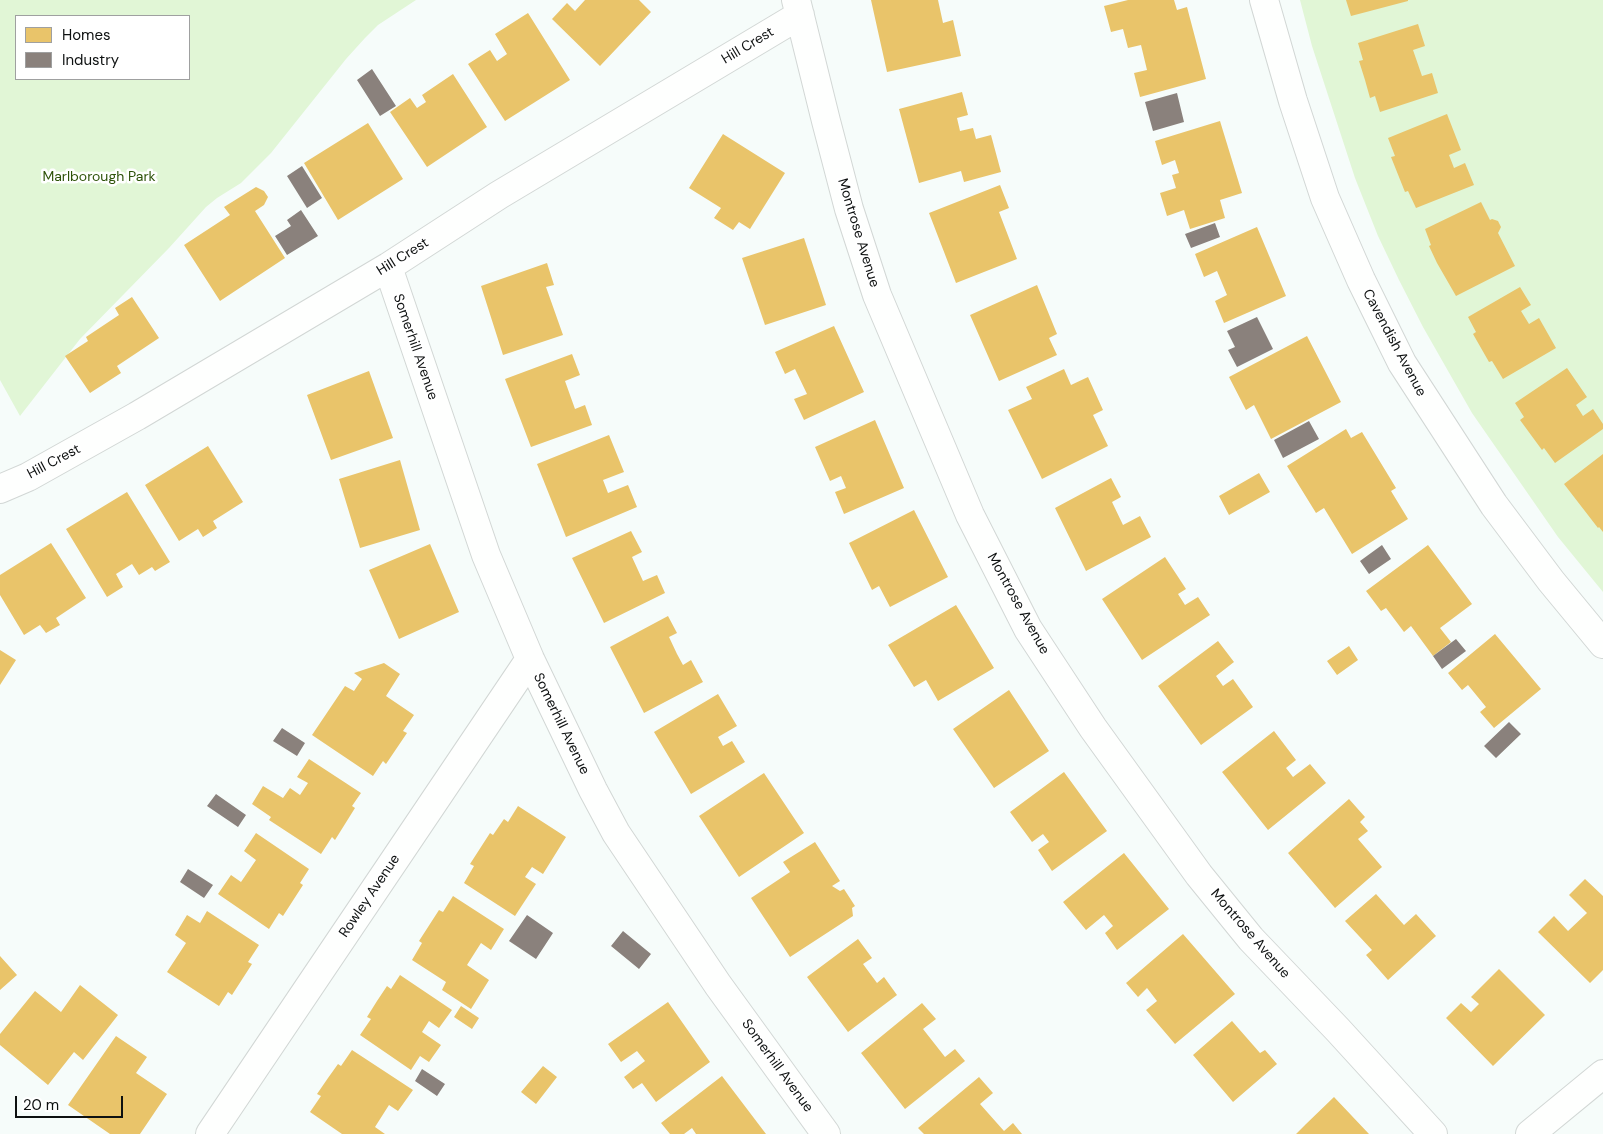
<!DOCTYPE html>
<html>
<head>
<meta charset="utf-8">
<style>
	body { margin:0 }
	#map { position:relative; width:1603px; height:1134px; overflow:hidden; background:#f6fcfa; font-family:"DM Sans",sans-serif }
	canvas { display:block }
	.legend { position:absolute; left:15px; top:15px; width:175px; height:65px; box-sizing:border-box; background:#fff; border:1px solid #9fa0a0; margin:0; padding:6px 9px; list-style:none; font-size:15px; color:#0e1111 }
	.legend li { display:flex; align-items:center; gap:10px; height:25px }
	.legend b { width:25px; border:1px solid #9fa0a0 }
	.scale { position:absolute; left:15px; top:1096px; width:108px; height:22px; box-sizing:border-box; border:2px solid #0e1111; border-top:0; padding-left:6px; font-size:15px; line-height:18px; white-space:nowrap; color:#0e1111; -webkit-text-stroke:4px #fff; paint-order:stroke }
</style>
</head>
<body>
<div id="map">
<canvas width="1603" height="1134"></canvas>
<ul class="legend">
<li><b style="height:14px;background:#e9c46a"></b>Homes</li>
<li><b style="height:14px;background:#8a817c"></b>Industry</li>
</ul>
<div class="scale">20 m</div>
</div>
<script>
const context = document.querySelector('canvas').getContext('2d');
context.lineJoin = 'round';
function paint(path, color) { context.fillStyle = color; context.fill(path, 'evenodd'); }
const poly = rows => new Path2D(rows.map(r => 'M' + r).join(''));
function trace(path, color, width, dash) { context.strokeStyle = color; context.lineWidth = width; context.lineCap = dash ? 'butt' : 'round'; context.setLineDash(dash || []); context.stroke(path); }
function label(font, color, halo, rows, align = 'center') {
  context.font = font + ' "DM Sans",sans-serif'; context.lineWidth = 5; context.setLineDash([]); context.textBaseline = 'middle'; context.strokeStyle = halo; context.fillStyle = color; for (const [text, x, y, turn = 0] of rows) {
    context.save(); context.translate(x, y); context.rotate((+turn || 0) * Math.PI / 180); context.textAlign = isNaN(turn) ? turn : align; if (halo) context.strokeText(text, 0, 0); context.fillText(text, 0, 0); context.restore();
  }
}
const green = poly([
	[0,0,416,0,378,25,365,38,346,59,271,153,241,183,217,198,206,207,169,248,80,339,20,416,0,380],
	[16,16,189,16,189,79,16,79],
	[1300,0,1603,0,1603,592,1558,537,1472,413,1423,327,1399,280,1378,236,1355,178,1312,46]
]);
const homes = poly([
	[585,0,639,0,651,12,600,66,552,19,567,3,575,11],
	[871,0,938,0,943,23,953,20,961,56,887,72],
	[1128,0,1174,0,1177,10,1187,7,1206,79,1140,97,1134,73,1147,70,1141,45,1128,48,1123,29,1111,32,1104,6],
	[1346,0,1408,0,1408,1,1351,16],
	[528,13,570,80,505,121,468,64,490,50,497,61,507,54,495,34],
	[1418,24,1425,46,1413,50,1422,76,1432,73,1438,93,1380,112,1375,96,1370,98,1365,80,1359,61,1363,60,1358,43],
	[453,74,487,127,427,167,390,112,410,98,417,108,426,102,422,95],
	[962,92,968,115,957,118,960,131,973,128,976,139,991,135,1001,172,964,182,961,171,919,183,899,109],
	[1447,114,1461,150,1449,155,1454,168,1465,163,1474,185,1416,208,1408,191,1405,192,1391,157,1395,156,1388,138],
	[1220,121,1242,193,1220,200,1225,218,1190,229,1184,210,1167,216,1160,193,1176,188,1172,175,1179,173,1175,160,1162,165,1155,141],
	[368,123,403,179,338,220,304,163],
	[723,134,785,173,750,229,739,222,733,230,714,218,721,208,689,188],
	[1000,185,1009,208,999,212,1017,259,956,283,929,213],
	[256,187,264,191,268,197,264,205,255,211,285,258,220,301,184,245,230,215,224,207],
	[1481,202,1490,220,1492,219,1498,221,1501,227,1498,233,1515,266,1456,296,1437,263,1429,246,1431,245,1425,229],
	[1257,227,1286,296,1224,323,1215,301,1227,295,1217,271,1204,277,1195,254],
	[804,238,826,305,765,325,742,258],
	[547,263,554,285,546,287,563,335,503,355,481,286],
	[1037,285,1057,334,1049,338,1057,355,999,381,970,315],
	[1520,287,1531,305,1521,311,1529,324,1539,318,1556,348,1503,379,1492,361,1489,362,1473,334,1476,332,1468,317],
	[132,297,159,338,117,366,121,373,90,393,65,356,88,341,86,337,119,315,115,308],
	[834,326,864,392,804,420,794,399,807,394,795,369,785,374,775,352],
	[1307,336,1341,402,1271,439,1254,405,1246,410,1229,377],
	[572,354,580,375,565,381,575,409,585,405,592,425,531,447,505,379],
	[1567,368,1587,397,1576,405,1583,416,1593,409,1603,424,1603,429,1555,463,1544,448,1542,450,1520,420,1524,417,1515,403],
	[1064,369,1071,385,1088,377,1103,410,1093,415,1108,446,1042,479,1008,410,1032,399,1026,387],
	[369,371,393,438,331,460,307,395],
	[875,420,904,488,844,514,835,492,846,488,841,476,830,481,815,447],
	[1346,429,1351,438,1362,432,1396,488,1391,491,1408,519,1352,554,1324,508,1316,513,1287,466],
	[609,435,624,472,603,480,608,493,628,485,637,507,566,537,537,464],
	[208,446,243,502,213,521,217,528,203,537,198,529,179,541,145,485],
	[1603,454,1603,532,1599,527,1598,528,1564,484],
	[400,460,420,530,360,548,339,479],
	[1259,473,1270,492,1229,515,1219,496],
	[1111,478,1121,497,1112,502,1123,525,1140,516,1151,537,1086,571,1055,508],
	[127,492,170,562,155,571,152,567,139,575,132,564,116,574,123,587,107,597,66,529],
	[914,510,948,577,890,607,879,586,872,590,849,543],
	[631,531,642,552,632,557,643,581,657,575,665,593,604,623,572,558],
	[51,543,86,598,56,618,60,625,46,633,40,625,24,635,0,595,0,575],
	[430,544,459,612,399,639,369,570],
	[1428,545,1472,604,1440,628,1451,642,1433,656,1411,626,1404,632,1386,608,1381,611,1366,591],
	[1165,557,1186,589,1178,594,1185,605,1198,597,1210,615,1142,660,1102,599],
	[956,605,994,668,938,701,926,680,914,687,888,645],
	[668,616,677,633,669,637,677,654,683,665,691,660,703,682,644,713,610,647],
	[1495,634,1541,689,1494,728,1480,712,1486,707,1468,685,1462,690,1448,673],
	[1218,641,1234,662,1216,676,1223,686,1233,679,1253,707,1201,745,1158,686],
	[1349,646,1358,660,1337,675,1327,661],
	[0,650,16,660,0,685],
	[384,663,400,674,386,696,414,715,403,731,407,733,386,764,383,761,373,776,312,735,345,686,354,691,362,679,354,673],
	[1009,690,1049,751,994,788,953,729],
	[718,694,737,726,718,737,723,746,732,741,745,762,691,794,654,732],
	[1274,731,1296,760,1286,768,1293,777,1310,764,1326,783,1268,830,1222,772],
	[309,759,361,793,352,806,355,808,335,840,332,837,321,854,269,820,271,817,252,804,263,786,283,798,290,788,300,795,308,783,297,777],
	[1064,772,1107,831,1052,871,1038,850,1049,842,1043,834,1032,842,1010,812],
	[764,773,804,833,739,877,699,816],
	[1349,799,1365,817,1360,822,1368,831,1358,839,1382,867,1335,908,1288,853],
	[518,806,566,837,543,874,532,867,525,877,536,884,515,916,464,883,474,866,470,864,490,833,493,835,504,819,508,822],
	[256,833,309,869,300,883,303,885,283,916,279,913,269,929,218,894,231,875,241,882,256,860,244,851],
	[815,842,840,881,832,886,840,891,844,889,855,906,852,908,853,916,790,957,751,898,790,872,783,862],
	[1124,853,1169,909,1117,950,1105,933,1113,926,1104,915,1086,930,1063,902],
	[1585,879,1603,896,1603,970,1590,983,1538,932,1554,916,1568,931,1587,913,1569,895],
	[1376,894,1404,925,1416,914,1436,936,1388,980,1366,955,1372,950,1345,921],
	[453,896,504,929,491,950,481,943,467,965,489,980,471,1009,442,990,446,982,412,960,422,943,419,941,439,910,443,912],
	[207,911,259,945,248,962,252,964,232,995,228,992,219,1006,167,972,186,943,175,935,187,915,200,923],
	[1183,934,1235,994,1175,1044,1146,1010,1157,1001,1147,988,1138,997,1126,983],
	[858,939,872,958,863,964,877,983,884,977,897,995,848,1032,807,977],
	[0,956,17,975,0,990],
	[1499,969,1545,1015,1493,1066,1446,1018,1461,1003,1471,1012,1479,1004,1471,997],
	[400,975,452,1010,439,1028,429,1021,422,1032,441,1045,429,1062,420,1056,411,1070,360,1035,371,1019,367,1017,377,1001,387,986,391,989],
	[80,985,118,1015,83,1060,74,1052,48,1085,0,1045,0,1034,35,991,61,1012],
	[668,1002,710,1062,656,1102,642,1083,633,1089,624,1077,645,1061,637,1051,621,1062,608,1044],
	[922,1003,936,1019,923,1029,945,1057,955,1049,965,1061,905,1109,861,1053],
	[461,1006,479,1018,472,1029,454,1017],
	[1232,1021,1260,1053,1265,1050,1277,1064,1233,1102,1193,1055],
	[116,1036,147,1057,136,1073,167,1094,140,1134,110,1134,68,1105],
	[352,1050,413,1090,398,1111,389,1105,375,1127,385,1134,342,1134,310,1112,321,1096,317,1094,328,1078,338,1064,341,1066],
	[543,1066,557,1077,536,1104,521,1092],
	[722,1076,766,1134,696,1134,692,1128,684,1134,670,1134,661,1123],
	[979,1077,993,1093,980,1104,1004,1131,1013,1123,1022,1134,924,1134,918,1128],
	[1334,1097,1369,1134,1296,1134,1306,1124]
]);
const industry = poly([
	[372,69,396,106,380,116,357,80],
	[1177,93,1184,122,1153,131,1145,102],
	[302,166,322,198,307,208,287,176],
	[301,210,318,236,287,255,275,236,291,226,287,220],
	[1215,223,1220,237,1191,248,1185,234],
	[1257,317,1273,349,1237,367,1228,350,1235,347,1227,331],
	[1309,421,1319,439,1283,458,1274,440],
	[1382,545,1391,559,1369,574,1360,561],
	[1456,639,1466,651,1442,669,1433,656],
	[1509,722,1521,734,1496,758,1484,746],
	[282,728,305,743,297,756,273,741],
	[216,794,246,815,238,827,207,806],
	[188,869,213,885,204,898,180,882],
	[527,915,553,933,536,959,509,941],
	[623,931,651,954,639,969,611,946],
	[422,1069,445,1084,437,1096,415,1081]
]);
const minor = poly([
	[796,0,826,121,849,209,877,295,970,515,1028,629,1093,728,1199,875,1251,939,1338,1030,1433,1134],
	[1264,0,1293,101,1325,198,1361,280,1402,363,1494,505,1551,581,1603,644],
	[388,267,486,555,530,659,593,790,616,833,718,985,826,1134],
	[0,489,28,477,137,416,388,267,499,195,800,15],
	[210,1134,530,659],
	[1530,1134,1603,1074]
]);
const streetNames = [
	["Hill Crest",748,46,-31],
	["Montrose Avenue",858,233,73],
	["Hill Crest",403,257,-32],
	["Cavendish Avenue",1394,343,62],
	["Somerhill Avenue",415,347,71],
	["Hill Crest",54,462,-28],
	["Montrose Avenue",1018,604,61],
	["Somerhill Avenue",561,724,64],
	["Rowley Avenue",370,896,-56],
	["Montrose Avenue",1250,934,49],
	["Somerhill Avenue",777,1066,54]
];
const parkNames = [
	["Marlborough Park",99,177]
];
paint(green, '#e1f6d6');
paint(homes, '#e9c46a');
paint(industry, '#8a817c');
trace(minor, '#d2d7d5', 30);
trace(minor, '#fefffe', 28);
label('14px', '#0e1111', '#fff', streetNames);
label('14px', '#2d5208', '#fff', parkNames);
</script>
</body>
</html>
